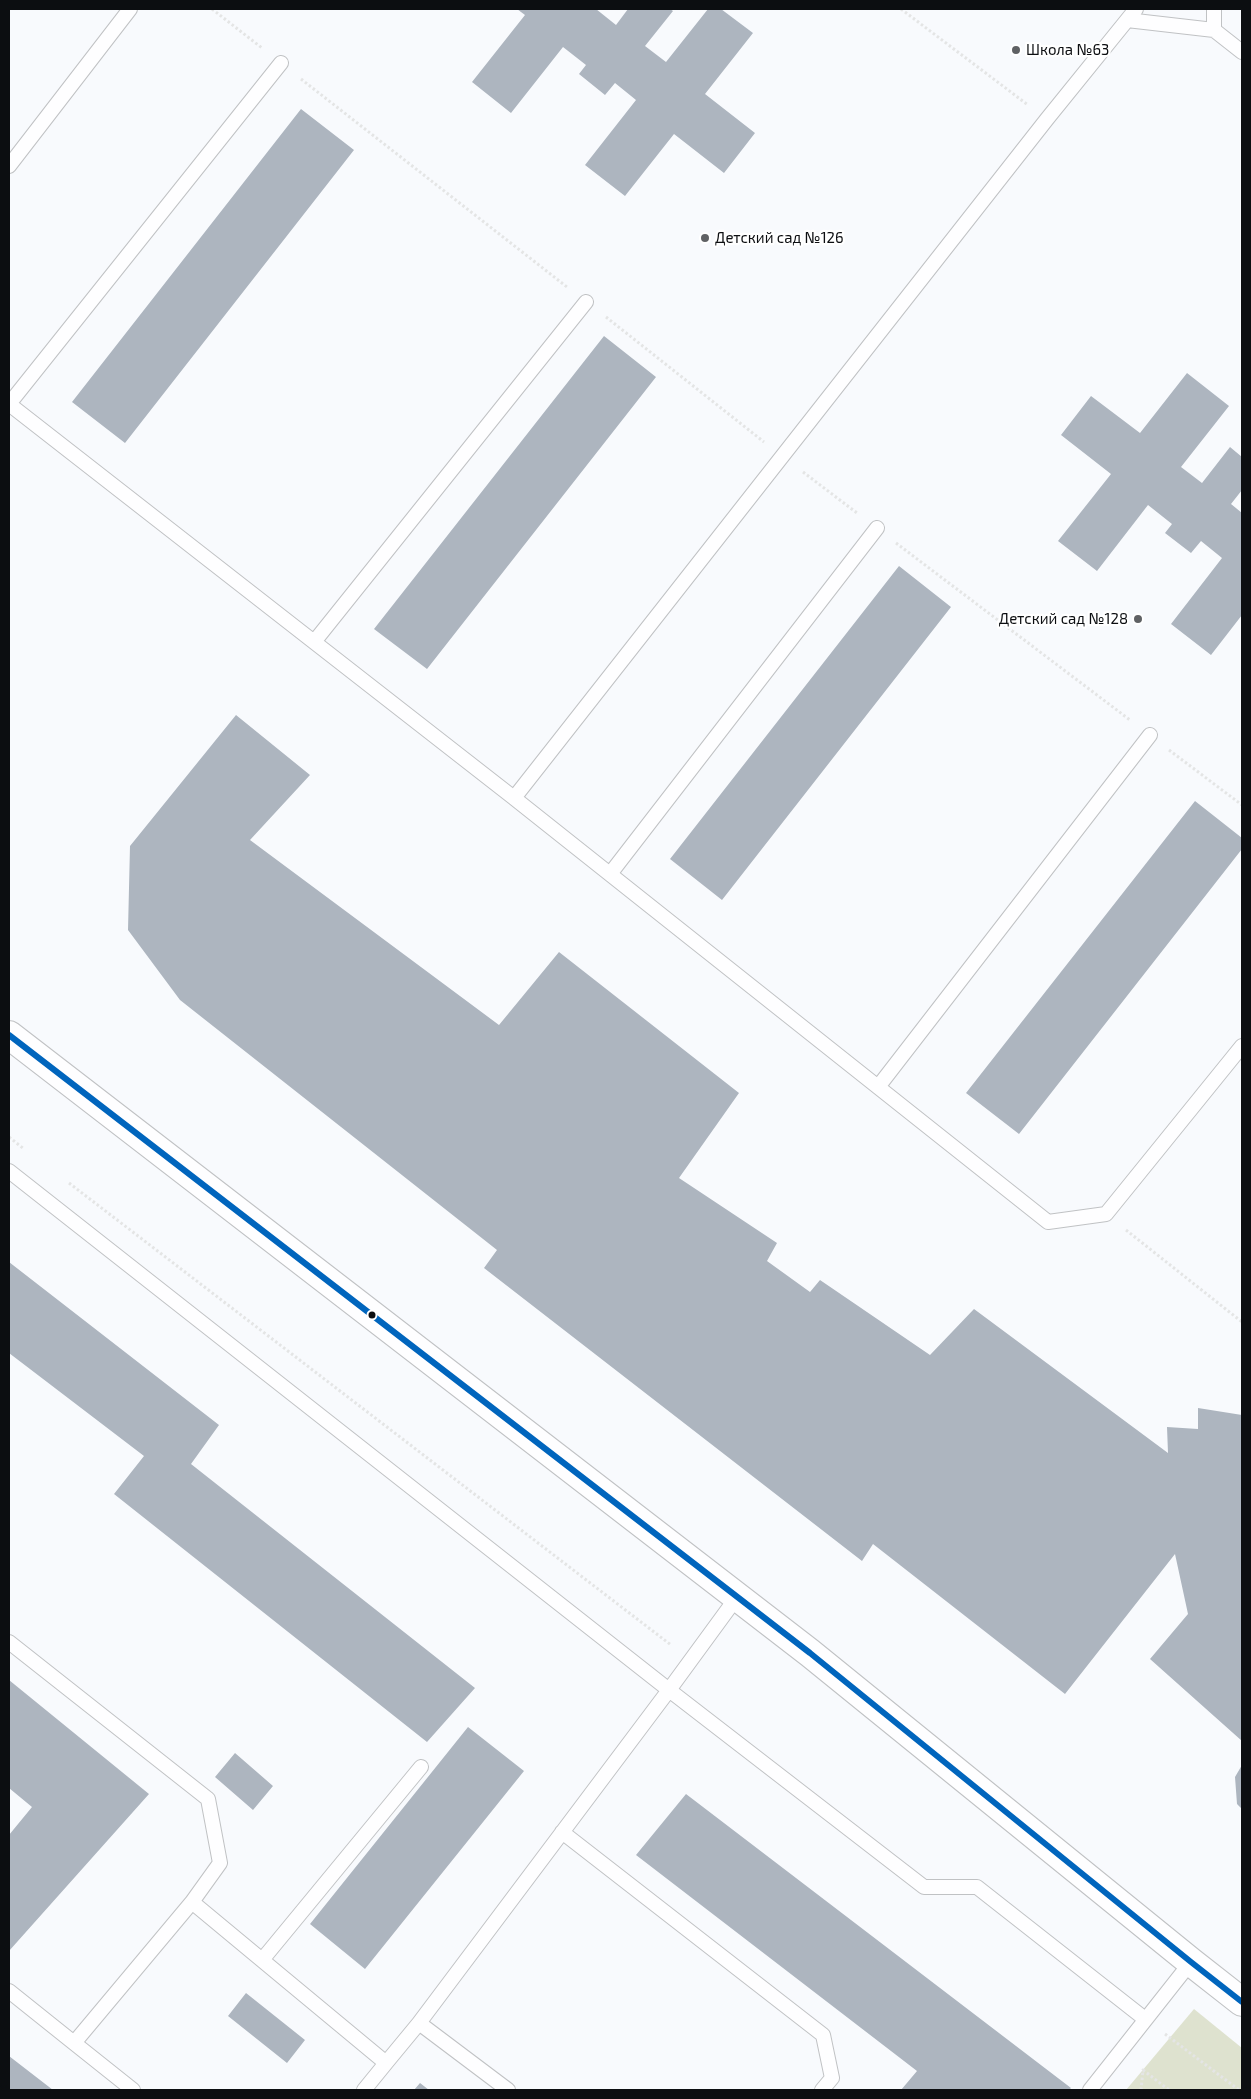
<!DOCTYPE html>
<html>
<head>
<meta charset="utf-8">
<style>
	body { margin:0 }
	#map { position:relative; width:1251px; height:2099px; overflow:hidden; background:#f8fafd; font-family:"Exo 2",sans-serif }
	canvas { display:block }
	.frame { position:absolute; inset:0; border:10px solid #0c0e11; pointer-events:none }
</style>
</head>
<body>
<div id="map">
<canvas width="1251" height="2099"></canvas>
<div class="frame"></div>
</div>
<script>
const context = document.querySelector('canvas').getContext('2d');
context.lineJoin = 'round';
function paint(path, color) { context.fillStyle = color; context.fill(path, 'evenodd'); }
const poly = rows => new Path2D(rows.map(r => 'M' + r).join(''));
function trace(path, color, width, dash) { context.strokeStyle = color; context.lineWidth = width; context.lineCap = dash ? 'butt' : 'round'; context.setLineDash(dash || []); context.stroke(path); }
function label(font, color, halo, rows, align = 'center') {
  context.font = font + ' "Exo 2",sans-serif'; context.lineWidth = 4.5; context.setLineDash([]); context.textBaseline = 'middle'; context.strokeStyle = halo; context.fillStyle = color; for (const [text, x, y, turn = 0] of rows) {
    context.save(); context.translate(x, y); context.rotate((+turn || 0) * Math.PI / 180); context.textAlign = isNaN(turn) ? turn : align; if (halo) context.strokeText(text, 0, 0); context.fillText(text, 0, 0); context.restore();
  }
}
const green = poly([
	[1194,2009,1242,2048,1242,2090,1126,2090]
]);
const building = poly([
	[517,9,596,9,616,25,628,9,670,9,673,11,645,46,666,62,708,9,721,9,753,33,705,94,755,133,724,173,674,134,625,196,585,165,636,100,615,83,605,95,579,74,586,65,563,47,511,113,472,82,525,15],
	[301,109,354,150,125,443,72,402],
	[604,336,656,377,427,669,374,629],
	[1187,373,1229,406,1181,467,1202,483,1230,447,1242,457,1242,490,1231,504,1242,513,1242,615,1211,655,1171,624,1222,558,1201,541,1191,553,1165,533,1172,524,1148,505,1097,571,1058,541,1111,474,1061,435,1091,396,1140,433],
	[899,566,951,607,722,900,670,859],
	[236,715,310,775,250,840,499,1025,559,952,739,1093,679,1178,777,1243,767,1261,810,1292,820,1280,930,1355,974,1309,1168,1453,1167,1427,1198,1429,1198,1408,1242,1415,1242,1741,1150,1659,1188,1614,1175,1554,1065,1694,873,1544,862,1561,484,1268,497,1250,180,1000,128,930,130,846],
	[1195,801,1242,838,1242,849,1019,1134,966,1093],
	[9,1262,219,1425,191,1464,475,1688,427,1742,114,1494,144,1456,9,1353],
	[9,1680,149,1794,9,1951,9,1835,32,1807,9,1788],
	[468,1727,524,1771,365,1969,310,1924],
	[235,1753,273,1786,253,1810,215,1777],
	[1242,1765,1242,1809,1237,1804,1235,1777],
	[686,1794,1071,2088,1069,2090,901,2090,917,2071,636,1855],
	[246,1993,305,2040,287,2063,228,2016],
	[9,2056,53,2090,9,2090],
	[420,2083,429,2090,414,2090]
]);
const path = poly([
	[212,9,262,48],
	[901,9,1028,105],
	[301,79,567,287],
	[606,317,764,442],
	[803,472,857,513],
	[896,543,1130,720],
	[1169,750,1242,805],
	[9,1137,24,1149],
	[69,1183,671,1645],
	[1126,1230,1242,1322],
	[1165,2034,1239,2090],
	[1141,2090,1143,2070,1169,2090]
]);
const lane = poly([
	[1127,20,1214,30,1242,52],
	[1214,30,1214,9],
	[9,166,130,9],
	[9,404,514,798,1047,119,1136,9],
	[9,404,281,63],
	[314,642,586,302],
	[514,798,1048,1222,1106,1214,1242,1046],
	[610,874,877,528],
	[878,1087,1150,735],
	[9,1171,669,1690,419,2023,508,2090],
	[737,1597,669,1690,924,1887,977,1887,1145,2019],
	[9,1642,208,1799,220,1863,192,1902,386,2063,419,2023],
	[562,1832,823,2035,832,2078,822,2090],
	[262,1960,421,1767],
	[9,1991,74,2043],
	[133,2090,74,2043,192,1902],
	[364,2090,386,2063],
	[1090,2090,1191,1962]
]);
const secondary = poly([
	[9,1035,810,1653,1191,1962,1242,2002]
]);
const bus1 = poly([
	[9,1035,810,1653,1191,1962,1242,2002]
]);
const markers = [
	[1016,50,5,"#5f6164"],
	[705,238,5,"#5f6164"],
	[1138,619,5,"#5f6164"],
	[372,1315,4.5,"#0c0e11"]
];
const poiNames = [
	["Школа №63",1026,50],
	["Детский сад №126",715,238],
	["Детский сад №128",1128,619,"right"]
];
paint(green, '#dee2cf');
paint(building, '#adb5bf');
trace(lane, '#c0c2c4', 16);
trace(secondary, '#c0c2c4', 30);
trace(path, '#e4e5e5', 3, [2.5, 2.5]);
trace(lane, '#fefeff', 14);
trace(secondary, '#fefeff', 28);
trace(bus1, '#0065bd', 6);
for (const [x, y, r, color] of markers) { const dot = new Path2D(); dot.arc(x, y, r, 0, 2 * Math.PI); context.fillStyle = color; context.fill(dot); trace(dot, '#fff', 2); }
label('15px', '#0c0e11', '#fff', poiNames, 'left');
</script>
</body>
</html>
